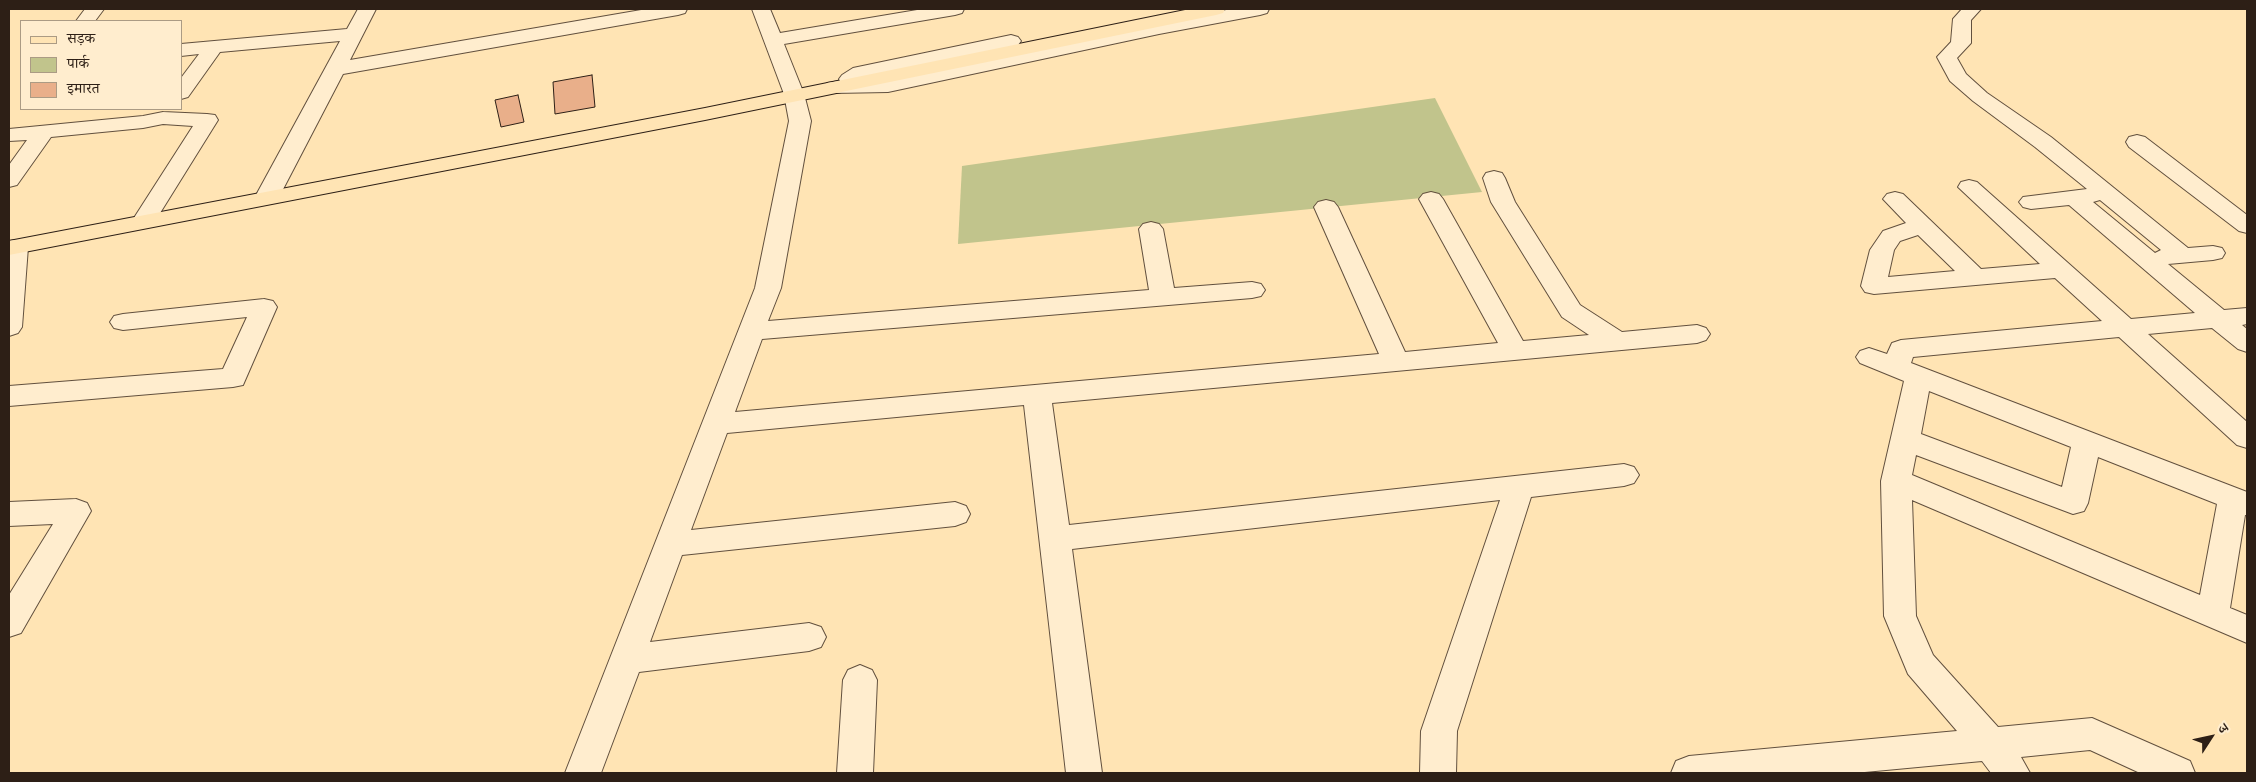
<!DOCTYPE html>
<html>
<head>
<meta charset="utf-8">
<style>
	body { margin:0 }
	#map { position:relative; width:2256px; height:782px; overflow:hidden; background:#ffe4b4; font-family:"Gentium Book Plus","Noto Serif Devanagari",serif }
	canvas { display:block }
	.frame { position:absolute; inset:0; border:10px solid #2d1f16; pointer-events:none }
	.legend { position:absolute; left:20px; top:20px; width:162px; height:90px; box-sizing:border-box; background:#ffedce; border:1px solid #ab9b84; margin:0; padding:6px 9px; list-style:none; font-size:15px; color:#2d1f16 }
	.legend li { display:flex; align-items:center; gap:10px; height:25px }
	.legend b { width:25px; border:1px solid #ab9b84 }
	.north { position:absolute; left:2186px; top:712px; width:50px; height:50px; -webkit-text-stroke:4px #ffedce; paint-order:stroke; rotate:55deg; font-size:14px; font-weight:700; line-height:20px; text-align:center; color:#2d1f16 }
	.north::after { content:''; display:block; margin:auto; width:18px; height:22px; background:#2d1f16; clip-path:polygon(50% 0,100% 100%,50% 72%,0 100%) }
</style>
</head>
<body>
<div id="map">
<canvas width="2256" height="782"></canvas>
<div class="frame"></div>
<ul class="legend">
<li><b style="height:6px;background:#ffe4b4"></b>सड़क</li>
<li><b style="height:14px;background:#c1c48c"></b>पार्क</li>
<li><b style="height:14px;background:#e9af8a"></b>इमारत</li>
</ul>
<div class="north">उ</div>
</div>
<script>
const context = document.querySelector('canvas').getContext('2d');
context.lineJoin = 'round';
function paint(path, color) { context.fillStyle = color; context.fill(path, 'evenodd'); }
const poly = rows => new Path2D(rows.map(r => 'M' + r).join(''));
function trace(path, color, width, dash) { context.strokeStyle = color; context.lineWidth = width; context.lineCap = dash ? 'butt' : 'round'; context.setLineDash(dash || []); context.stroke(path); }
const green = poly([
	[1435,98,1482,192,958,244,962,166]
]);
const building = poly([
	[592,75,595,107,555,114,553,82,592,75],
	[518,95,524,122,501,127,495,100,518,95]
]);
const minor = poly([
	[85,9,104,9,95,21,76,21,85,9],
	[358,9,376,9,350,60,647,9,687,9,685,13,678,15,343,74,279,197,275,202,267,204,259,202,255,197,340,41,220,52,188,97,181,99,181,78,199,54,181,56,181,44,347,29,358,9],
	[752,9,770,9,780,33,923,9,964,9,962,13,955,15,784,44,804,94,811,121,781,288,768,321,1149,290,1139,229,1143,224,1151,222,1159,224,1163,229,1174,288,1252,282,1261,284,1265,290,1261,296,1252,298,762,339,735,412,1379,354,1314,207,1318,202,1326,200,1334,202,1338,207,1405,352,1498,343,1419,199,1423,194,1431,192,1439,194,1443,199,1523,341,1589,335,1562,317,1491,202,1483,178,1486,173,1494,171,1502,173,1505,178,1515,202,1580,305,1622,332,1697,325,1706,328,1710,334,1706,340,1697,343,1052,403,1069,525,1624,464,1634,467,1639,475,1634,483,1624,486,1531,497,1457,731,1456,773,1420,773,1421,731,1500,500,1072,549,1102,773,1066,773,1024,405,727,433,691,530,955,502,966,506,970,514,966,522,955,526,682,555,650,642,809,623,821,627,826,637,821,647,809,651,639,672,601,773,565,773,755,288,789,121,784,94,752,9],
	[1231,9,1269,9,1267,13,1260,15,1159,34,888,92,834,93,827,91,824,87,827,83,840,81,839,79,842,75,853,68,1011,35,1018,37,1021,41,1018,45,866,77,861,80,888,80,1231,9],
	[1962,9,1981,9,1971,20,1971,43,1957,58,1966,74,1987,93,2051,137,2188,248,2213,246,2222,248,2225,253,2222,258,2213,260,2168,264,2224,310,2247,308,2247,324,2242,325,2247,329,2247,352,2238,349,2212,328,2148,334,2247,422,2247,448,2237,445,2119,337,1913,357,1911,363,2247,492,2247,515,2245,515,2230,608,2247,615,2247,643,1912,500,1916,616,1933,655,1998,727,2092,718,2190,761,2195,773,2140,773,2090,750,2021,757,2030,773,1991,773,1982,761,1854,773,1671,773,1676,761,1689,756,1957,731,1908,674,1884,616,1881,481,1904,381,1860,363,1856,357,1860,351,1869,348,1887,354,1892,343,1901,340,2102,321,2055,278,1874,294,1865,292,1861,286,1870,250,1883,231,1906,223,1883,199,1887,194,1895,192,1903,194,1981,269,2040,264,1958,187,1961,182,1969,180,1977,182,2131,319,2195,313,2069,205,2031,209,2023,207,2019,202,2023,197,2087,189,2035,147,1973,101,1950,81,1937,57,1951,42,1953,19,1962,9],
	[2100,200,2161,250,2155,253,2093,202,2100,200],
	[1918,235,1955,271,1888,277,1894,250,1900,241,1918,235],
	[1929,391,2071,447,2062,487,1921,434,1929,391],
	[1916,455,2073,514,2084,511,2088,503,2098,457,2217,504,2200,595,1912,475,1916,455],
	[163,112,207,114,215,115,218,120,152,226,144,228,136,226,132,221,193,126,163,124,143,128,51,137,17,185,9,187,9,165,27,140,9,141,9,129,143,116,163,112],
	[2137,135,2145,137,2247,215,2247,233,2239,231,2129,147,2126,142,2129,137,2137,135],
	[16,240,25,242,28,247,22,327,18,333,9,336,9,241,16,240],
	[264,299,273,301,277,307,243,385,233,387,9,406,9,386,223,369,247,317,123,330,114,328,110,322,114,316,123,314,264,299],
	[76,499,87,503,91,511,21,633,9,637,9,595,53,524,9,526,9,502,76,499],
	[860,665,872,670,877,680,873,773,837,773,843,680,848,670,860,665]
]);
const major = poly([
	[1190,9,1225,9,1223,13,1216,15,705,120,9,255,9,241,705,108,1190,9]
]);
paint(green, '#c1c48c');
paint(building, '#e9af8a');
trace(building, '#2d1f16', 1);
trace(minor, '#62503e', 2);
trace(major, '#2d1f16', 2);
paint(minor, '#ffedce');
paint(major, '#ffe4b4');
</script>
</body>
</html>
